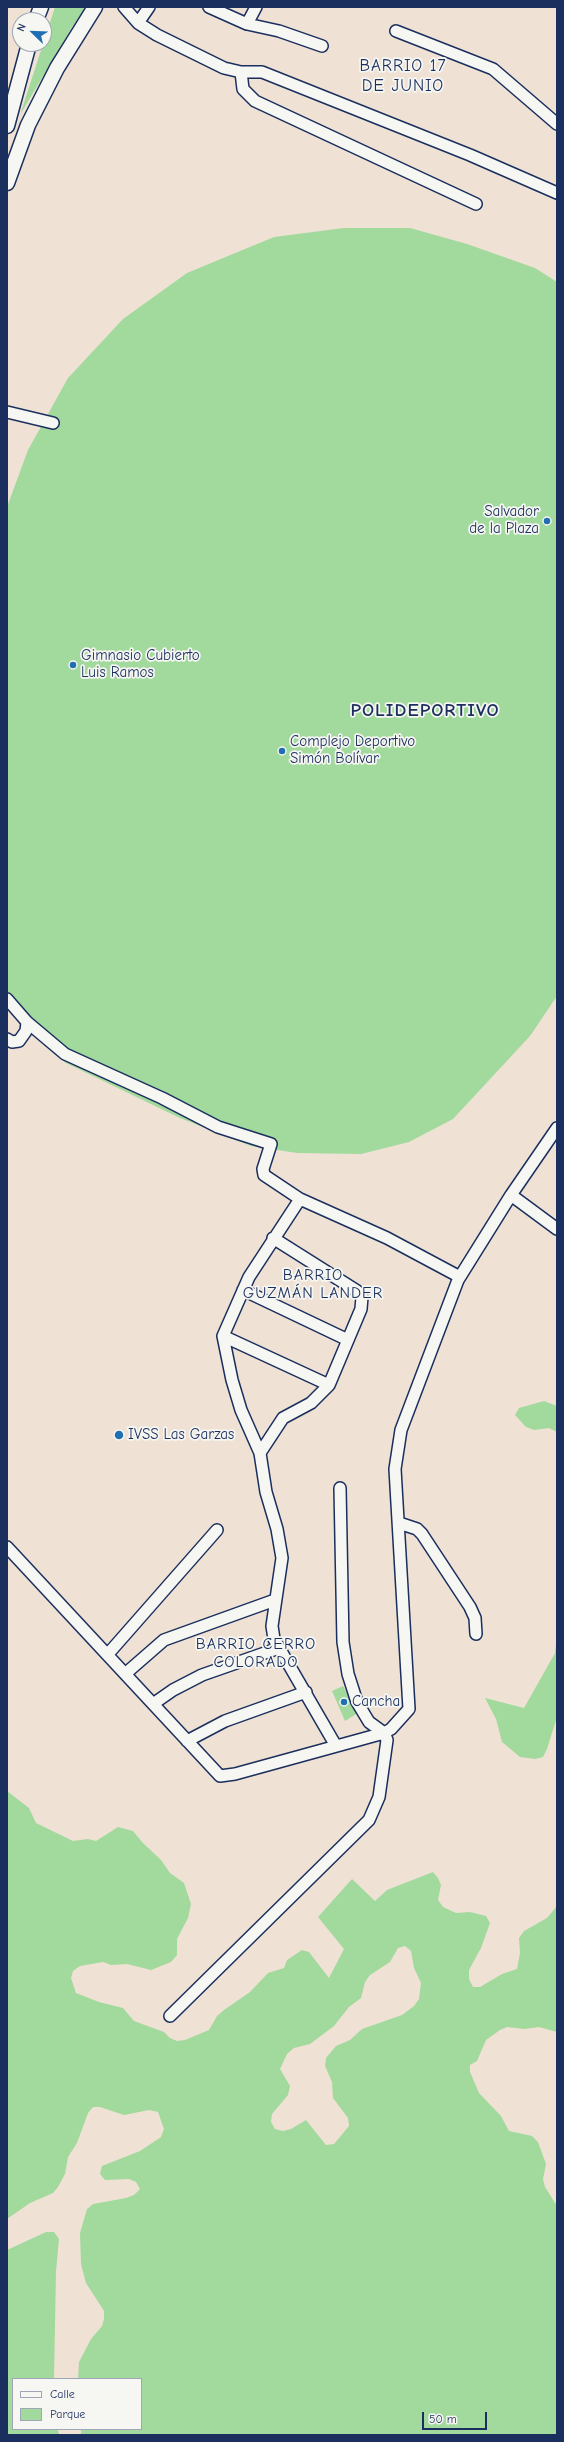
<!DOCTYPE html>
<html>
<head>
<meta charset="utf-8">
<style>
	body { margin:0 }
	#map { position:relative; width:564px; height:2442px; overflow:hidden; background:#efe2d5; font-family:"Comic Neue",sans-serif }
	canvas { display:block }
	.frame { position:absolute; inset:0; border:8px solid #1b2f5e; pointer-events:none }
	.legend { position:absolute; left:12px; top:2378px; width:130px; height:52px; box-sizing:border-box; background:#f6f6f2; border:1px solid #9ea6b7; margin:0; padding:5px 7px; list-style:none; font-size:12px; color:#1b2f5e }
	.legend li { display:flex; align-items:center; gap:8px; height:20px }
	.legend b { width:20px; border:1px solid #9ea6b7 }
	.north { position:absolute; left:12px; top:12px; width:40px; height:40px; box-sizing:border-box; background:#f6f6f2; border:1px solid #9ea6b7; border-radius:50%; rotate:293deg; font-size:11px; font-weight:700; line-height:16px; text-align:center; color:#1b2f5e }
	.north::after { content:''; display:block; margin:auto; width:14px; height:18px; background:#1f6fb2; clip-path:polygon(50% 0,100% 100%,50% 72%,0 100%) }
	.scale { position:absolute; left:422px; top:2412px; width:65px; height:18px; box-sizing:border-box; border:2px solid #1b2f5e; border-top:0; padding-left:5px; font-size:12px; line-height:14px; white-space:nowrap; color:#1b2f5e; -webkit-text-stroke:3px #f6f6f2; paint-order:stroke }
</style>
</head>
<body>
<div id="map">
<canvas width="564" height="2442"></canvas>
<div class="frame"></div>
<ul class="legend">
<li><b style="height:5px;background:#f6f6f2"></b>Calle</li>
<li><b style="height:11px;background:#a2d99d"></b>Parque</li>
</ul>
<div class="north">N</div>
<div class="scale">50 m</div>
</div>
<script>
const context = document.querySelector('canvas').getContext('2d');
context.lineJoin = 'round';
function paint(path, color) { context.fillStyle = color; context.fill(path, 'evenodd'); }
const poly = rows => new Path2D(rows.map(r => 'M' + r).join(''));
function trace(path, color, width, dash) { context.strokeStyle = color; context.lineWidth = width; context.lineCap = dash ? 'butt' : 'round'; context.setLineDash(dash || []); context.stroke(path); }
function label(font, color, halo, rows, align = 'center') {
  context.font = font + ' "Comic Neue",sans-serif'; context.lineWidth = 3.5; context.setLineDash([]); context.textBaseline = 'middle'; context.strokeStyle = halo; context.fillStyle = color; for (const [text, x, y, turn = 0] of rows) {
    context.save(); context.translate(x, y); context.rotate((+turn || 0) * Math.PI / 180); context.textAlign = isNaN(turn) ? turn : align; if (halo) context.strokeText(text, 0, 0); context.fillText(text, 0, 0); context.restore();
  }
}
const green = poly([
	[55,7,86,7,72,27,20,115],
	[344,228,410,228,467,244,535,268,557,282,557,996,530,1036,453,1119,409,1142,361,1154,297,1153,251,1146,180,1118,66,1063,7,1008,7,507,28,450,68,378,123,319,187,273,274,237],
	[544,1401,557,1406,557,1432,549,1428,534,1430,526,1427,515,1415,519,1408],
	[557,1637,557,1717,547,1749,543,1757,535,1759,520,1757,502,1742,496,1719,485,1698,524,1708,555,1653],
	[343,1686,358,1713,345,1721,332,1691],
	[7,1791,29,1808,36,1823,73,1841,88,1839,96,1841,118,1827,133,1831,143,1843,161,1860,170,1873,184,1883,191,1904,188,1918,177,1939,177,1955,171,1962,151,1970,127,1964,111,1965,103,1962,80,1966,73,1971,71,1978,76,1993,99,2002,123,2008,134,2021,164,2032,170,2038,177,2041,185,2040,209,2030,217,2016,224,2010,250,1992,268,1973,284,1968,287,1960,302,1950,309,1952,329,1978,344,1949,318,1917,352,1879,375,1901,387,1890,433,1872,438,1878,441,1885,438,1900,443,1907,456,1913,470,1912,486,1916,490,1923,481,1948,469,1970,469,1979,473,1987,480,1987,502,1974,517,1969,520,1953,519,1938,524,1931,547,1918,557,1906,557,2032,539,2027,524,2029,507,2027,500,2030,486,2040,477,2061,470,2065,470,2072,479,2093,501,2116,509,2131,532,2136,538,2142,546,2164,543,2179,545,2187,557,2206,557,2435,81,2435,81,2429,141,2429,141,2379,78,2379,79,2362,91,2339,102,2326,104,2319,104,2311,86,2283,81,2264,80,2233,87,2209,93,2204,126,2198,134,2195,140,2189,136,2182,129,2179,105,2180,100,2174,102,2166,140,2151,161,2137,164,2129,158,2112,149,2110,124,2115,100,2107,93,2107,88,2113,77,2143,68,2157,65,2174,58,2187,53,2193,30,2203,7,2219],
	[405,1946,411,1951,414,1968,421,1983,419,1999,414,2006,402,2015,362,2029,350,2040,336,2046,326,2058,325,2066,332,2082,333,2098,348,2118,349,2126,334,2144,326,2145,306,2120,291,2129,283,2131,275,2129,271,2122,272,2114,288,2095,290,2086,280,2069,287,2054,294,2048,310,2044,334,2026,349,2007,361,1998,365,1982,370,1975,390,1962,398,1948],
	[46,2232,54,2232,59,2239,56,2271,54,2379,13,2379,13,2429,58,2429,59,2435,7,2435,7,2250]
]);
const minor = poly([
	[124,7,138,23,157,35,224,68,241,72,262,72,470,155,557,193],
	[209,7,247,24,279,31,322,46],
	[138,23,149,7],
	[247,24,256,7],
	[396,31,493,69,557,124],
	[241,72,243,89,255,101,476,204],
	[7,412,53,423],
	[7,999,27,1022,26,1031,19,1041,12,1042,7,1039],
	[27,1022,65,1054,162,1098,218,1127,271,1144,263,1169,264,1175,300,1199],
	[511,1195,557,1229],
	[243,1290,348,1340],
	[223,1336,329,1385,361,1309,362,1297,357,1291,273,1238],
	[329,1385,311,1403,283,1418,260,1453,266,1492,277,1529,282,1558,272,1626,274,1639,336,1746],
	[260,1453,241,1410,232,1380,223,1336,249,1277,300,1199,387,1238,460,1277],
	[399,1523,417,1529,422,1534,470,1607,475,1618,476,1634],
	[7,1547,220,1776,235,1774,384,1733,391,1729,409,1709,395,1469,401,1430,458,1280,511,1195,557,1128],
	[108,1654,217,1530],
	[125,1674,164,1640,275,1600],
	[153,1704,173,1690,202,1675,279,1648],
	[187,1741,225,1721,306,1692],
	[170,2016,369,1820,379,1797,387,1740,384,1733,369,1722,357,1702,348,1674,343,1642,340,1488]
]);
const major = poly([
	[36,20,41,7],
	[7,126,29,44],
	[7,183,28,125,57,68,95,7]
]);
const markers = [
	[547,521,4,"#1f6fb2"],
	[73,665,4,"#1f6fb2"],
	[282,751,4,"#1f6fb2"],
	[119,1435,5,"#1f6fb2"],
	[344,1702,4,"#1f6fb2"]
];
const poiNames = [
	["Salvador",539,512,"right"],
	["de la Plaza",539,529,"right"],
	["Gimnasio Cubierto",81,656],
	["Luis Ramos",81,673],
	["Complejo Deportivo",290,742],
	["Simón Bolívar",290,759],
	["IVSS Las Garzas",128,1435],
	["Cancha",352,1702]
];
const neighbourhoodNames = [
	["BARRIO",313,1275],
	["GUZMÁN LANDER",313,1293],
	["BARRIO CERRO",256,1644],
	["COLORADO",256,1662]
];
const quarterNames = [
	["BARRIO 17",403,66],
	["DE JUNIO",403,86]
];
const districtNames = [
	["POLIDEPORTIVO",425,711]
];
paint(green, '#a2d99d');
trace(minor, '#1b2f5e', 14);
trace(major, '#1b2f5e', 17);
trace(minor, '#f6f6f2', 11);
trace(major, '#f6f6f2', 14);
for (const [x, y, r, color] of markers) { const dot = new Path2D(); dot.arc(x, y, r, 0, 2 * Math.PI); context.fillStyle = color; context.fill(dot); trace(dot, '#f6f6f2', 1.5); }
label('15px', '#1b2f5e', '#f6f6f2', poiNames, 'left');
context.letterSpacing = '1px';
label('16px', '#1b2f5e', '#f6f6f2', neighbourhoodNames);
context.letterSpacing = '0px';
context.letterSpacing = '1px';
label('17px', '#1b2f5e', '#f6f6f2', quarterNames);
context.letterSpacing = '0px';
context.letterSpacing = '1px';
label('bold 19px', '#1b2f5e', '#f6f6f2', districtNames);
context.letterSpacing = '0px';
</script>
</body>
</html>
